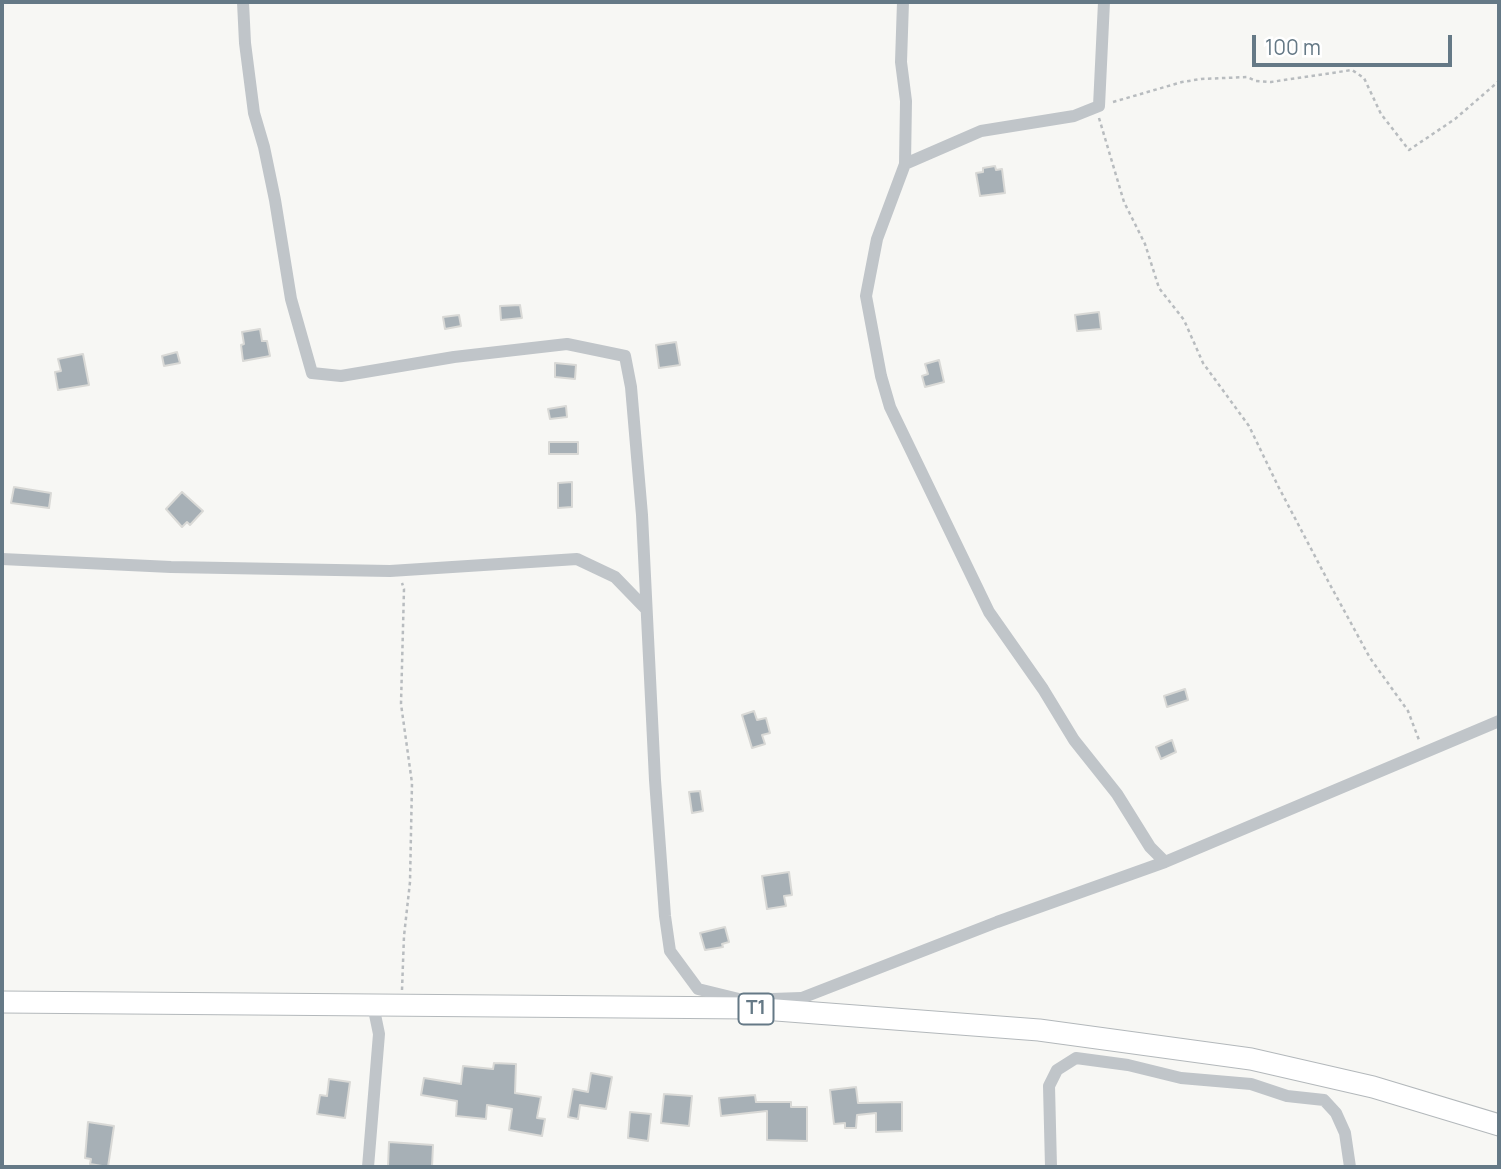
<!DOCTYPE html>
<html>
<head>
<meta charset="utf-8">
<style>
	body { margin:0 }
	#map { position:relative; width:1501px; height:1169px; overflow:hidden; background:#f7f7f4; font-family:Manrope,sans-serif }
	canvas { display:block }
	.frame { position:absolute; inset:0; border:4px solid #657986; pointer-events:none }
	.scale { position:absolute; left:1252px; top:35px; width:200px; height:32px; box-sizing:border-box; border:4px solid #657986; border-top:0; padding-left:9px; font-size:21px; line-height:24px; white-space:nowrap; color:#657986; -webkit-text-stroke:5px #fff; paint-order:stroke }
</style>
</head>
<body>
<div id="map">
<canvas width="1501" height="1169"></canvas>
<div class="frame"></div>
<div class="scale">100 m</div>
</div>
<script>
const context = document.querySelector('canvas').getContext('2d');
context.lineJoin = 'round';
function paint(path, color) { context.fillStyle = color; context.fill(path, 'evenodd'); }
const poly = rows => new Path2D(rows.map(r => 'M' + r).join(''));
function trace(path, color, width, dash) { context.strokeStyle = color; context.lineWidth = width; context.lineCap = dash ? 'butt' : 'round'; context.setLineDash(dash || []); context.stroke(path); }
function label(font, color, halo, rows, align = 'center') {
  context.font = font + ' Manrope,sans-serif'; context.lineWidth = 7; context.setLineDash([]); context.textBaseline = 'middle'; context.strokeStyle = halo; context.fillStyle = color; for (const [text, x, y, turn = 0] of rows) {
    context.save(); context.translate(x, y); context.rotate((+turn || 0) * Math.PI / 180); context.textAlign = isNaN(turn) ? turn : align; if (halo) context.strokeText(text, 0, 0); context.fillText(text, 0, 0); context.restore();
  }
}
const building = poly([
	[995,166,996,170,1002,169,1005,193,980,196,976,173,983,172,983,168,995,166],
	[520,305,522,318,501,320,500,306,520,305],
	[1099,312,1101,329,1077,331,1075,315,1099,312],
	[459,315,461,326,445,329,443,317,459,315],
	[260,329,262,341,267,341,270,356,243,361,241,345,244,344,242,332,260,329],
	[676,342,680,365,659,368,656,345,676,342],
	[177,352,180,363,164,366,162,356,177,352],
	[83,354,89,385,58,390,55,372,61,371,58,359,83,354],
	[939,360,944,382,925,387,922,376,928,374,925,364,939,360],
	[555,363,576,365,575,379,555,377,555,363],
	[566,406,567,417,550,419,548,409,566,406],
	[549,442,578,442,578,454,549,454,549,442],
	[572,482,572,507,558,508,558,483,572,482],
	[14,487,51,493,49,508,11,503,14,487],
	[182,492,203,511,190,525,187,522,182,527,166,509,182,492],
	[1185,689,1188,700,1167,707,1164,696,1185,689],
	[754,711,757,720,766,718,770,733,762,735,765,744,752,748,742,715,754,711],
	[1172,740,1176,752,1161,759,1156,747,1172,740],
	[700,791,703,811,692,813,689,792,700,791],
	[789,872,792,895,784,896,786,906,767,909,762,876,789,872],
	[725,927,729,942,722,944,723,947,705,950,700,933,725,927],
	[494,1063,516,1064,515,1093,541,1097,537,1118,545,1119,542,1136,509,1130,512,1109,487,1105,486,1119,456,1116,457,1101,421,1095,424,1078,461,1084,463,1066,493,1069,494,1063],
	[591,1073,612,1077,606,1109,580,1105,578,1119,568,1117,573,1089,588,1092,591,1073],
	[329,1079,350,1082,345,1118,317,1114,320,1095,327,1096,329,1079],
	[856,1087,858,1103,902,1102,902,1131,876,1132,876,1113,857,1115,856,1128,845,1128,845,1123,834,1124,830,1090,856,1087],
	[664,1094,692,1096,689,1126,661,1123,664,1094],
	[755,1095,756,1102,791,1102,791,1107,807,1107,807,1141,767,1140,767,1111,721,1116,719,1098,755,1095],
	[630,1112,651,1114,648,1141,628,1138,630,1112],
	[88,1122,114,1126,108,1167,90,1164,91,1159,85,1158,88,1122],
	[389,1142,433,1145,432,1167,388,1167,389,1142]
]);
const path = poly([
	[1113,102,1182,82,1201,79,1247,77,1256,81,1271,82,1352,70,1364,78,1381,114,1409,150,1455,119,1499,81],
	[1099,118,1124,202,1145,244,1159,288,1184,320,1203,363,1249,426,1278,486,1328,581,1370,658,1408,711,1419,740],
	[402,990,404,936,410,882,412,783,401,704,404,589,402,583]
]);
const minor = poly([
	[243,2,245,43,254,113,264,147,275,200,291,299,312,373,341,376,454,357,567,344,625,356,631,387,642,515,655,780,665,916,670,951,698,989,743,1000,801,998],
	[903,2,901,62,906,101,905,164],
	[1104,2,1099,106,1074,116,981,131,905,164,877,239,866,296,881,376,890,407,989,612,1043,689,1074,740,1117,794,1150,847,1165,862],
	[2,559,171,567,390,571,577,559,615,577,646,609],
	[794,1001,997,922,1165,862,1499,721],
	[368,1167,379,1034,373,1005],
	[1051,1167,1049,1086,1057,1070,1076,1058,1128,1065,1181,1078,1251,1084,1287,1096,1324,1100,1336,1113,1345,1133,1350,1167]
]);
const trunk = poly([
	[2,1002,750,1008,1039,1030,1251,1059,1373,1087,1499,1125]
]);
const shields = [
	[756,1009,35]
];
const shieldNames = [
	["T1",756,1009]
];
paint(building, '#a7b0b6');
trace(building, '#d9d9d6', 2);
trace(trunk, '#b3b8bb', 23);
trace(path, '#b8bcbf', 2.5, [3.5, 3.5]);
trace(minor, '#c0c5c9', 12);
trace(trunk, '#fff', 21);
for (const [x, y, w] of shields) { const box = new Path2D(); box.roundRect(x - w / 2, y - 15.5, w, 31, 5); context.fillStyle = '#fff'; context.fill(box); trace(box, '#657986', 2); }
label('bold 19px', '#657986', null, shieldNames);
</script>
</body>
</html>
